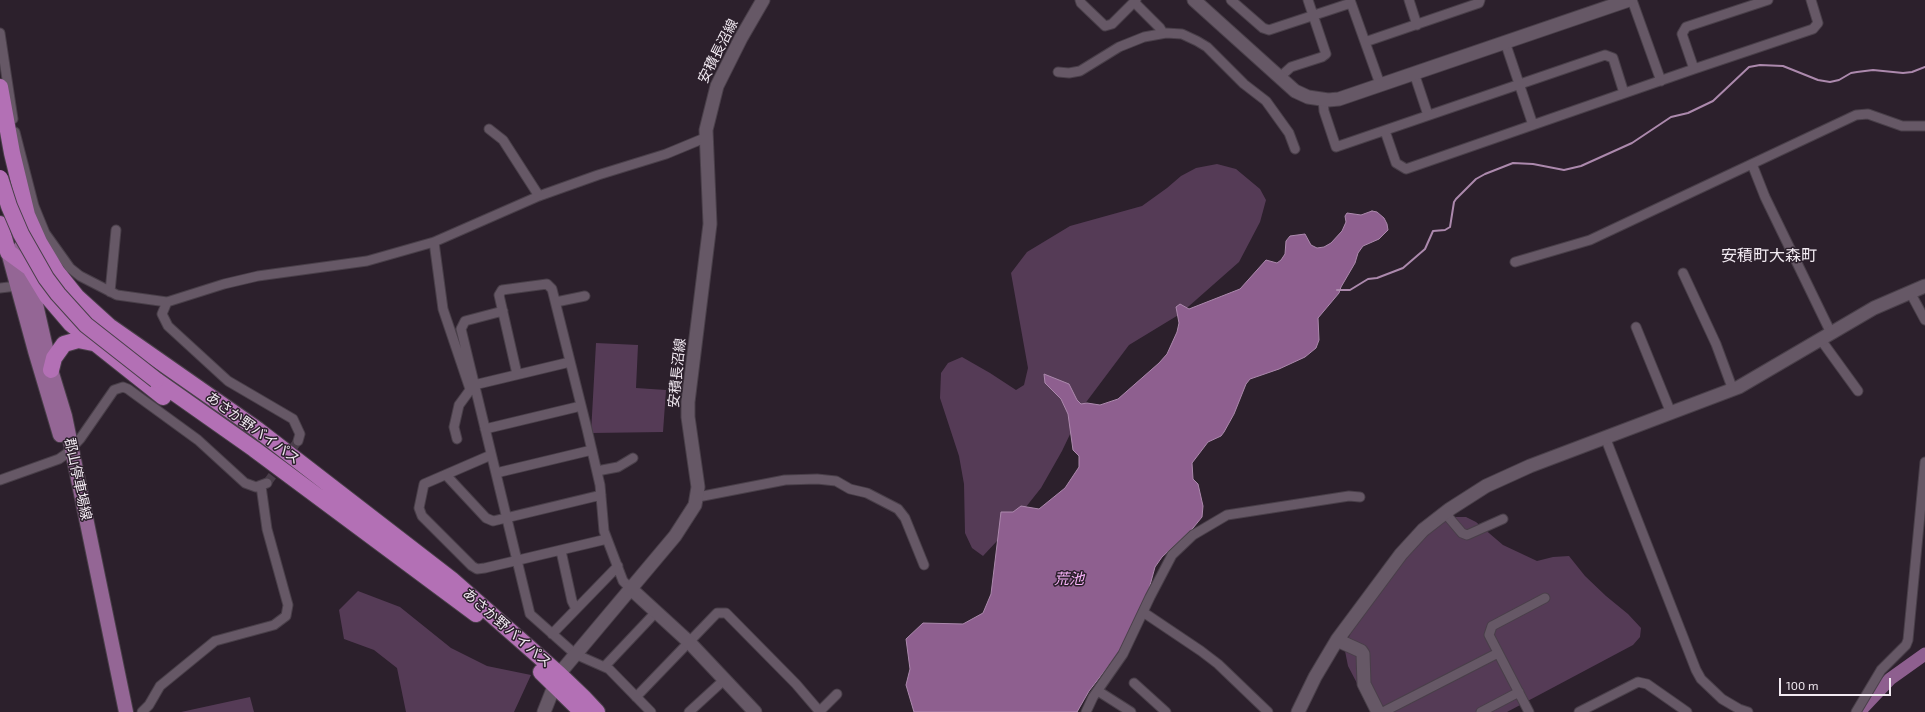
<!DOCTYPE html>
<html>
<head>
<meta charset="utf-8">
<style>
	body { margin:0 }
	#map { position:relative; width:1925px; height:712px; overflow:hidden; background:#2c202c; font-family:"Exo 2",sans-serif }
	canvas { display:block }
	.scale { position:absolute; left:1779px; top:678px; width:112px; height:18px; box-sizing:border-box; border:2px solid #f2eaf2; border-top:0; padding-left:5px; font-size:12px; line-height:14px; white-space:nowrap; color:#f2eaf2; -webkit-text-stroke:3px #2c202c; paint-order:stroke }
</style>
</head>
<body>
<div id="map">
<canvas width="1925" height="712"></canvas>
<div class="scale">100 m</div>
</div>
<script>
const context = document.querySelector('canvas').getContext('2d');
context.lineJoin = 'round';
function paint(path, color) { context.fillStyle = color; context.fill(path, 'evenodd'); }
const poly = rows => new Path2D(rows.map(r => 'M' + r).join(''));
function trace(path, color, width, dash) { context.strokeStyle = color; context.lineWidth = width; context.lineCap = dash ? 'butt' : 'round'; context.setLineDash(dash || []); context.stroke(path); }
function label(font, color, halo, rows, align = 'center') {
  context.font = font + ' "Exo 2","Noto Sans JP",sans-serif'; context.lineWidth = 3; context.setLineDash([]); context.textBaseline = 'middle'; context.strokeStyle = halo; context.fillStyle = color; for (const [text, x, y, turn = 0] of rows) {
    context.save(); context.translate(x, y); context.rotate((+turn || 0) * Math.PI / 180); context.textAlign = isNaN(turn) ? turn : align; if (halo) context.strokeText(text, 0, 0); context.fillText(text, 0, 0); context.restore();
  }
}
const green = poly([
	[1217,164,1236,169,1260,189,1266,200,1260,222,1239,262,1180,314,1129,345,1084,405,1062,451,1041,488,1010,527,983,556,972,548,965,533,964,484,959,456,940,398,941,373,948,363,962,357,990,373,1016,390,1024,385,1028,368,1011,273,1027,252,1070,226,1142,206,1167,188,1181,176,1196,168],
	[596,343,638,345,636,388,666,390,663,432,591,433],
	[1449,517,1466,517,1476,522,1503,545,1537,561,1553,557,1569,556,1585,576,1606,596,1628,614,1641,628,1640,637,1633,645,1507,712,1372,712,1348,666,1344,646,1361,614,1398,567,1429,533],
	[358,591,400,607,451,648,487,666,531,675,514,712,406,712,397,668,374,650,344,639,339,610],
	[250,697,254,712,181,712]
]);
const water = poly([
	[1372,211,1377,212,1384,218,1387,224,1388,230,1379,239,1363,246,1358,253,1355,263,1341,287,1339,293,1318,318,1319,340,1316,348,1305,357,1279,369,1250,379,1246,384,1234,414,1224,432,1221,436,1208,442,1192,463,1193,479,1198,484,1203,506,1202,517,1193,528,1162,557,1155,567,1149,589,1120,651,1089,691,1077,712,914,712,906,685,910,669,906,639,923,623,963,624,983,613,991,594,1001,512,1013,512,1021,506,1039,509,1065,488,1079,467,1079,456,1073,450,1068,414,1061,399,1045,383,1044,374,1069,384,1077,400,1081,404,1087,403,1100,405,1118,399,1159,363,1167,354,1177,332,1179,323,1176,307,1180,304,1189,309,1240,289,1266,260,1277,263,1281,260,1285,254,1286,241,1290,236,1305,234,1311,245,1317,248,1324,247,1331,243,1342,231,1346,222,1345,216,1347,213,1361,215,1372,211]
]);
const stream = poly([
	[1337,290,1350,290,1368,279,1377,278,1403,268,1425,249,1433,231,1445,230,1450,227,1454,202,1456,199,1476,179,1485,174,1513,163,1533,164,1564,170,1581,166,1632,143,1671,117,1688,113,1713,101,1749,67,1760,65,1783,66,1818,80,1830,82,1839,80,1851,73,1857,72,1873,70,1903,73,1912,72,1925,67]
]);
const river = poly([
	[1859,712,1890,679,1925,654]
]);
const streetTunnel = poly([
	[267,483,298,441]
]);
const street = poly([
	[1080,0,1081,3,1105,26,1112,24,1136,0],
	[1231,0,1263,28,1269,30,1351,3],
	[1350,0,1380,84],
	[1409,0,1417,25],
	[1632,0,1661,81],
	[1134,2,1160,28,1163,33],
	[0,33,13,119],
	[1365,42,1479,3,1480,0],
	[1505,42,1533,125],
	[1694,69,1682,34,1686,27,1768,0],
	[1058,72,1069,73,1080,71,1119,47,1144,37,1166,33,1182,34,1197,41,1207,47,1244,84,1266,101,1289,133,1295,149],
	[1414,73,1428,115],
	[1280,77,1291,67,1322,57,1326,54,1308,0],
	[1323,99,1324,111,1336,147,1605,55,1613,58,1624,93],
	[489,129,503,140,539,196],
	[1385,131,1396,163,1406,169,1694,69,1813,29,1818,23,1811,0],
	[15,132,34,206,45,233,70,268,80,276,117,295,167,302,224,284,258,276,367,261,434,242,539,196,598,175,666,154,707,137],
	[1752,164,1765,197,1831,333],
	[434,242,443,309,470,389],
	[1515,262,1590,240,1856,115,1868,114,1902,126,1925,126],
	[1683,273,1716,344,1733,390],
	[0,288,17,286],
	[110,292,116,230],
	[1910,292,1925,320],
	[167,302,162,314,168,326,228,381,293,419,300,434,298,441],
	[556,302,585,296],
	[503,311,465,321,461,329,530,614,575,654,609,669,651,712],
	[1636,327,1671,413],
	[1821,340,1858,391],
	[517,374,499,295,502,290,547,284,552,289,587,429,600,485,604,531,623,581,630,588],
	[474,385,570,362],
	[485,429,581,406],
	[1605,437,1696,670,1701,679,1722,699,1739,709,1748,712],
	[457,439,454,427,459,405,470,390],
	[491,455,424,484,419,508,422,516,472,566,477,569,485,568,607,539],
	[597,471,618,467,633,458],
	[496,473,592,450],
	[446,475,486,518,493,521,601,495],
	[0,480,59,459,66,454,80,439,114,390,123,387,128,389,198,440,245,483,256,487,267,483],
	[698,497,785,480,817,479,836,481,850,489,867,493,898,509,905,518,924,565],
	[1445,513,1462,533,1467,535,1503,519],
	[561,551,572,601,576,609],
	[1143,612,1201,651,1218,664,1268,712],
	[552,634,618,566],
	[605,666,656,612],
	[1134,683,1166,712],
	[1098,691,1131,712],
	[636,697,717,613,726,613,796,684,820,712],
	[142,712,149,705,160,686,215,641,274,625,286,616,288,605,267,529,261,486],
	[689,712,724,680],
	[819,712,837,694],
	[1086,712,1093,697,1123,654,1150,597,1172,555,1193,535,1227,515,1349,496,1360,497],
	[1383,712,1498,653],
	[1481,712,1519,692],
	[1529,712,1489,635,1492,626,1545,598],
	[1579,712,1638,682,1647,684,1687,712],
	[1856,712,1881,670,1906,645,1908,640,1925,462]
]);
const secondary = poly([
	[1194,0,1295,91,1308,97,1328,100,1339,99,1629,0],
	[630,588,689,642,755,712],
	[1337,640,1361,651,1363,654,1364,684,1378,712],
	[544,712,559,674,675,536,695,505,698,487,688,417,688,402,710,224,706,130,717,86,741,38,763,0],
	[1298,712,1315,677,1337,640,1401,554,1423,530,1450,509,1486,486,1530,466,1739,387,1874,308,1925,286]
]);
const primary = poly([
	[20,248,33,291,51,370,65,416,126,712],
	[8,252,35,351,60,435]
]);
const highway = poly([
	[0,87,12,153,27,215,39,242,57,272,77,297,109,326,258,430,451,579,559,674,583,697,597,712],
	[0,224,8,252,30,268,47,296,71,324,163,397],
	[51,370,54,358,64,344,78,340,93,343],
	[156,380,254,449,476,614],
	[541,672,582,712]
]);
const highwayBridge = poly([
	[0,178,9,206,21,234,46,278,58,294,86,325,156,380]
]);
const streetNames = [
	["安積長沼線",718,51,-63],
	["安積長沼線",677,373,-84],
	["あさか野バイパス",253,428,36],
	["郡山停車場線",78,479,78],
	["あさか野バイパス",507,628,41]
];
const waterNames = [
	["荒池",1069,579]
];
const quarterNames = [
	["安積町大森町",1769,256]
];
paint(green, '#553b56');
paint(water, '#8e5f8f');
trace(water, '#ac89ad', 1);
trace(stream, '#ac89ad', 2);
trace(river, '#8e5f8f', 13);
trace(streetTunnel, '#4a3e4a', 9, [9, 4.5]);
trace(street, '#493f49', 11);
trace(secondary, '#493f49', 15);
trace(primary, '#493f49', 16);
trace(highway, '#493f49', 18);
trace(street, '#665866', 9);
trace(secondary, '#665866', 13);
trace(primary, '#946695', 14);
trace(highway, '#b370b5', 16);
trace(highwayBridge, '#493f49', 18, []);
trace(highwayBridge, '#b370b5', 16);
label('14px', '#f2eaf2', '#2c202c', streetNames);
label('italic 15px', '#f8b3f9', '#2c202c', waterNames);
label('16px', '#f2eaf2', '#2c202c', quarterNames);
</script>
</body>
</html>
